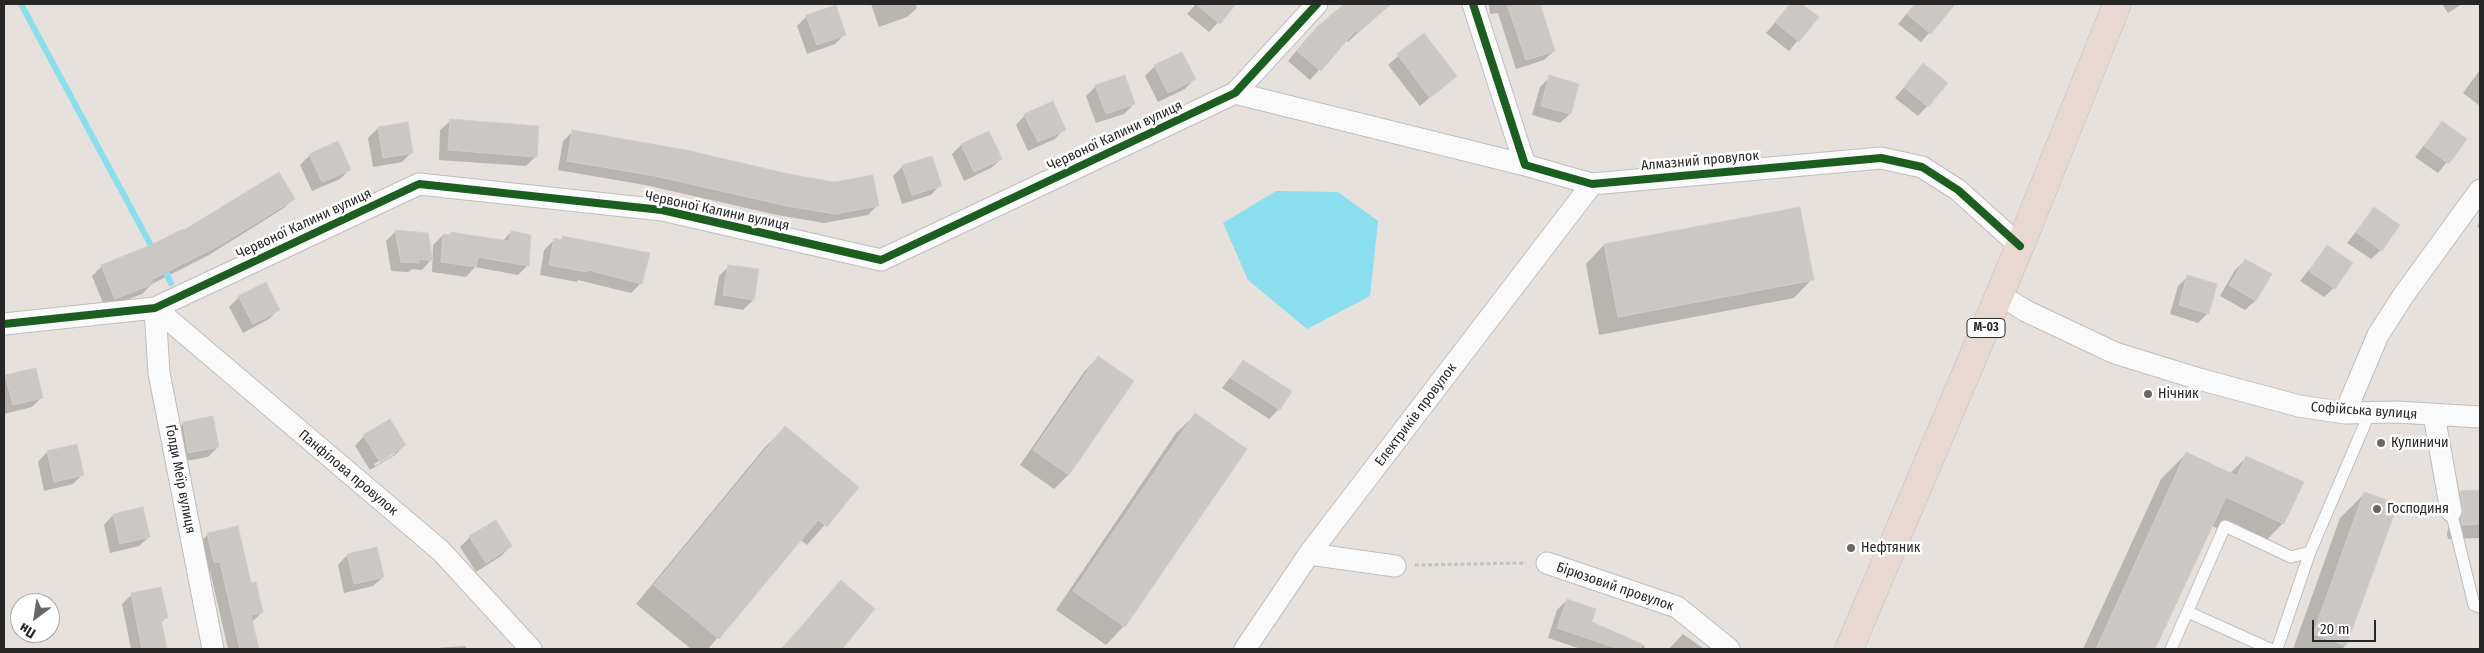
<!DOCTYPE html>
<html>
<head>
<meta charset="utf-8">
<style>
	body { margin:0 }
	#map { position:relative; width:2484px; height:653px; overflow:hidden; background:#e6e1dc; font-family:"Fira Sans Condensed",sans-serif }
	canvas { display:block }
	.frame { position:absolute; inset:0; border:5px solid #272727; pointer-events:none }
	.north { position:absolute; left:10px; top:593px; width:50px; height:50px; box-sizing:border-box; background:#fff; border:1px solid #a9a9a9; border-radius:50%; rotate:211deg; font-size:14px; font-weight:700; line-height:20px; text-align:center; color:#272727 }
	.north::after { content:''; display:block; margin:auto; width:18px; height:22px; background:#6a6866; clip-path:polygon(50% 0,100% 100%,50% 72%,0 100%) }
	.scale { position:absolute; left:2312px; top:620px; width:64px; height:22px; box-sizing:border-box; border:2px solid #272727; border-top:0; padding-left:6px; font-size:15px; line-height:18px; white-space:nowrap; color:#272727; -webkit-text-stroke:4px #fff; paint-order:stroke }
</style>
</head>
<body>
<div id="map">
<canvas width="2484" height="653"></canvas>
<div class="frame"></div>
<div class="north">Пн</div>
<div class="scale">20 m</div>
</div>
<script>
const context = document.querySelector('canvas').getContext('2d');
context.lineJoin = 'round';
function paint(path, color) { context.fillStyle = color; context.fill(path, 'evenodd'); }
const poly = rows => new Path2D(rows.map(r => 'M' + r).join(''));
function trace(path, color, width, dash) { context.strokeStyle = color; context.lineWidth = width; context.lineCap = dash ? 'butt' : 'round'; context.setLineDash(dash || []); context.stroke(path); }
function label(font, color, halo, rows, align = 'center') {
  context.font = font + ' "Fira Sans Condensed",sans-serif'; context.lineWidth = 5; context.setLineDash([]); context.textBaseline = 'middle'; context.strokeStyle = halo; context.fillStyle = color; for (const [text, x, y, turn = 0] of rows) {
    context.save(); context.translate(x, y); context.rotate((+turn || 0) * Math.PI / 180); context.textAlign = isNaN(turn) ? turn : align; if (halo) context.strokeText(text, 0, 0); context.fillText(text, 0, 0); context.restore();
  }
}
const water = poly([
	[1276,191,1338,192,1378,221,1370,296,1307,329,1248,280,1223,223]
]);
const shadow = poly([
	[871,4,915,4,917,8,907,17,879,27],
	[1196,4,1235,4,1209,32,1187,14],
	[1345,4,1372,4,1380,12,1348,42,1346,40,1310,80,1288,61,1307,38],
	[1489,4,1529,4,1532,27,1554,51,1544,60,1516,69,1498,13,1490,14],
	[1791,4,1800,4,1817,17,1789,51,1766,33],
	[1915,4,1942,4,1949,10,1921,42,1898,24],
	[2442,4,2462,4,2448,13],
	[807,16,845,34,835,44,807,54,797,26],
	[1424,34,1455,76,1420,106,1388,65],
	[1155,66,1194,79,1185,89,1158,102,1145,76],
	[2480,70,2480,106,2463,93],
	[1914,75,1927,106,1918,116,1895,98],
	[1550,77,1570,114,1560,123,1532,115,1540,87],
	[1096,86,1134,104,1124,114,1096,123,1086,96],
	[1025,115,1064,129,1055,139,1028,151,1016,125],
	[450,121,536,156,526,166,439,160,440,130],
	[2442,122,2465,139,2438,173,2415,157],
	[378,128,412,152,402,162,373,167,368,138],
	[573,131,834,183,878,205,868,215,824,223,777,215,645,185,558,170,563,141],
	[961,145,1001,159,991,168,964,181,952,154],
	[310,155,349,170,340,179,312,191,300,165],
	[903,166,940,185,931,195,902,204,893,176],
	[294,198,284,208,209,255,152,284,142,294,105,308,92,276,102,266,184,232],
	[2374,209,2381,250,2371,259,2347,243],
	[2480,221,2480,229,2477,226],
	[396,231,431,260,422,270,412,269,408,272,391,271,386,241],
	[511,232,528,265,518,275,475,267,466,277,432,272,433,245,443,235,448,236,451,233,503,241],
	[563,237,641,283,631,293,578,280,577,282,540,275,544,250,554,240,560,241],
	[1604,245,1812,279,1794,298,1599,335,1586,264],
	[2327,247,2334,288,2324,297,2300,281],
	[2245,260,2270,275,2255,301,2245,310,2220,296,2235,270],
	[729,266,753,300,743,310,714,305,719,276],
	[2188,276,2208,313,2198,323,2170,314,2178,286],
	[239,297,279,309,269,319,243,333,229,307],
	[1098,357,1132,381,1068,475,1054,489,1020,465,1084,372],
	[1243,361,1279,409,1269,419,1222,388],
	[6,376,41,398,32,407,4,414,4,378],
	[1195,415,1124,626,1106,645,1056,610,1176,433],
	[212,418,218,447,208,457,179,462,173,433,183,424],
	[785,428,858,487,807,545,800,539,708,649,691,649,636,604,766,446],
	[364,436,405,445,395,455,370,470,355,446],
	[395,451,395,454,375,466,374,464],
	[47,452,83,474,73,484,44,491,38,462],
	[2186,454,2229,474,2247,457,2283,523,2259,548,2212,526,2154,649,2083,649,2161,479],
	[2480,491,2480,538,2448,539,2447,534,2449,524,2446,506,2461,492],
	[2365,493,2345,646,2342,649,2293,649,2340,518],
	[113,515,149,537,139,546,110,553,104,525],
	[208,534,250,584,262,612,252,622,258,649,228,649,210,571,205,572,198,544],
	[470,537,511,546,501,556,476,572,460,547],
	[347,555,383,577,373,586,344,593,338,565],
	[841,582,874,609,840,649,781,649],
	[160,589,166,617,161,623,166,649,131,649,122,604,131,595],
	[1567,600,1590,623,1645,646,1644,649,1581,649,1548,638,1557,610],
	[1683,634,1704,649,1669,649],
	[466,646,466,649,435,649,436,648]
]);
const stream = poly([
	[21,4,154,251],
	[163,266,171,283]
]);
const building = poly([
	[1196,4,1236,4,1220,24,1196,4],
	[1344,4,1391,4,1358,33,1356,30,1321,71,1297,51,1317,27,1344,4],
	[1507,4,1540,4,1555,51,1526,60,1507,4],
	[1790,4,1802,4,1819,17,1799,42,1775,22,1790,4],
	[1915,4,1955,4,1931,34,1907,14,1915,4],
	[836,5,846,35,817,45,806,15,836,5],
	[1424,33,1457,76,1430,98,1397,54,1424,33],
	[1182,52,1196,79,1168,93,1154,65,1182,52],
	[1923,63,1948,83,1928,107,1904,87,1923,63],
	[1125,75,1135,104,1106,114,1095,85,1125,75],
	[1549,75,1579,84,1571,114,1541,106,1549,75],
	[1053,101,1066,130,1038,142,1024,114,1053,101],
	[450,119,539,126,537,157,448,150,450,119],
	[2442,121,2467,139,2449,164,2424,146,2442,121],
	[408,122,413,153,383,158,378,127,408,122],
	[572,130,686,150,793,175,834,182,873,175,879,206,835,214,787,206,655,176,567,161,572,130],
	[989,131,1002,159,974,172,961,144,989,131],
	[338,141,351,170,322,182,309,154,338,141],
	[932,156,942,186,912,195,902,165,932,156],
	[279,172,295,199,220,245,151,280,153,284,115,299,101,265,151,245,183,229,184,230,279,172],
	[1800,207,1814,280,1618,317,1604,244,1800,207],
	[2374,207,2400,225,2382,251,2356,232,2374,207],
	[395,230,428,233,433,261,419,259,419,263,401,262,395,230],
	[511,231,531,235,529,266,478,257,476,267,441,262,443,234,450,235,450,232,509,241,511,231],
	[562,236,650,253,642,284,588,270,587,272,549,265,554,238,562,240,562,236],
	[2327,245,2353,263,2335,289,2309,271,2327,245],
	[2245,259,2272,274,2256,301,2229,285,2245,259],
	[728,265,759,269,754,300,723,295,728,265],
	[2187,275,2217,284,2209,314,2179,305,2187,275],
	[266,282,280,310,253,324,238,296,266,282],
	[1098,356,1134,381,1069,475,1033,450,1098,356],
	[1243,360,1292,391,1280,410,1231,378,1243,360],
	[36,368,43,398,13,405,5,375,36,368],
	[1195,413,1247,449,1125,627,1073,591,1195,413],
	[213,416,219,447,188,453,183,422,213,416],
	[390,419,406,445,380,462,363,435,390,419],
	[785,426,859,487,827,527,818,520,719,639,654,585,785,426],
	[77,444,84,475,54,482,47,451,77,444],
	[2186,452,2237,476,2246,456,2304,482,2284,524,2226,497,2155,649,2096,649,2186,452],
	[2480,490,2480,524,2462,525,2461,519,2463,509,2460,491,2480,490],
	[2364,492,2398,504,2346,646,2313,634,2364,492],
	[143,507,150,537,120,544,113,514,143,507],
	[496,520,512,546,486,563,469,536,496,520],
	[238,526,251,583,256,582,263,612,251,615,259,649,240,649,220,562,214,563,207,533,238,526],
	[377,547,384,577,354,584,347,554,377,547],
	[841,580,875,609,842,649,782,649,841,580],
	[161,587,168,618,161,619,167,649,142,649,131,593,161,587],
	[1567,599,1596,609,1592,622,1642,644,1640,649,1619,649,1557,628,1567,599]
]);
const path = poly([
	[1415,565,1526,563]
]);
const lane = poly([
	[2451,511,2474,605,2480,607],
	[2188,612,2270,649],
	[2171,649,2225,526,2291,557,2310,552,2370,412],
	[2277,649,2310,552]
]);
const street = poly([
	[1473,4,1525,165,1592,184,1881,158,1922,167,1958,190,2020,246],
	[1235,93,1525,165],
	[2000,295,2026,311,2115,353,2199,379,2299,406,2345,413,2397,412,2480,417],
	[155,308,441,551,531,649],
	[155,308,159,373,213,649],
	[4,324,155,308,419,184,662,210,881,260,1235,93,1317,4],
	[2345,413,2378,335,2403,296,2480,190],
	[2434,415,2451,511],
	[1309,554,1395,566],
	[1547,563,1677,607,1729,649],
	[1245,649,1309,554,1592,184]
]);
const highway = poly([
	[1849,649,2020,246,2117,4]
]);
const cycleway = poly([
	[1473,4,1525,165,1592,184,1881,158,1922,167,1958,190,2020,246],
	[4,324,155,308,419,184,662,210,881,260,1235,93,1317,4]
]);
const markers = [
	[2148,394,5,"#6a6866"],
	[2381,443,5,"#6a6866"],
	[2377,509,5,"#6a6866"],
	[1851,548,5,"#6a6866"]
];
const shields = [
	[1986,328,38]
];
const shieldNames = [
	["М-03",1986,328]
];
const streetNames = [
	["Червоної Калини вулиця",1115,136,-25],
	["Алмазний провулок",1700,161,-5],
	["Червоної Калини вулиця",717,211,12],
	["Червоної Калини вулиця",304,224,-25],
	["Софійська вулиця",2364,411,4],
	["Електриків провулок",1416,415,-53],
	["Панфілова провулок",348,473,40],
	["Ґолди Меїр вулиця",180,479,79],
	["Бірюзовий провулок",1615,587,19]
];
const poiNames = [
	["Нічник",2158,394],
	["Кулиничи",2391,443],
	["Господиня",2387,509],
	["Нефтяник",1861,548]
];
paint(water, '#8bdeed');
paint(shadow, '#0003');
trace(stream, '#8bdeed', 6);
paint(building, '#cbc7c4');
trace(building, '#d1cdc8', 1);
trace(lane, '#bfbebe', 13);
trace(street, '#bfbebe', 23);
trace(highway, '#bfbdbb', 29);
trace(path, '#c2c2c1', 3, [4, 2.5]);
trace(lane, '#fbfafa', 11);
trace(street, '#fbfafa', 21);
trace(highway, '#e8d8d1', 28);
trace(cycleway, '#1b5e20', 8);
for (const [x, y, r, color] of markers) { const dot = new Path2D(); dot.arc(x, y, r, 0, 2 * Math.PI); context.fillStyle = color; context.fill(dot); trace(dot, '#fff', 2); }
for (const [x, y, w] of shields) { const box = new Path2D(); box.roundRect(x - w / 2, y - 9.5, w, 19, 4); context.fillStyle = '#fff'; context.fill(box); trace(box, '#272727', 1); }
label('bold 12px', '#272727', null, shieldNames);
label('14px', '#272727', '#fff', streetNames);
label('14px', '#272727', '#fff', poiNames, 'left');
</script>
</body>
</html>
